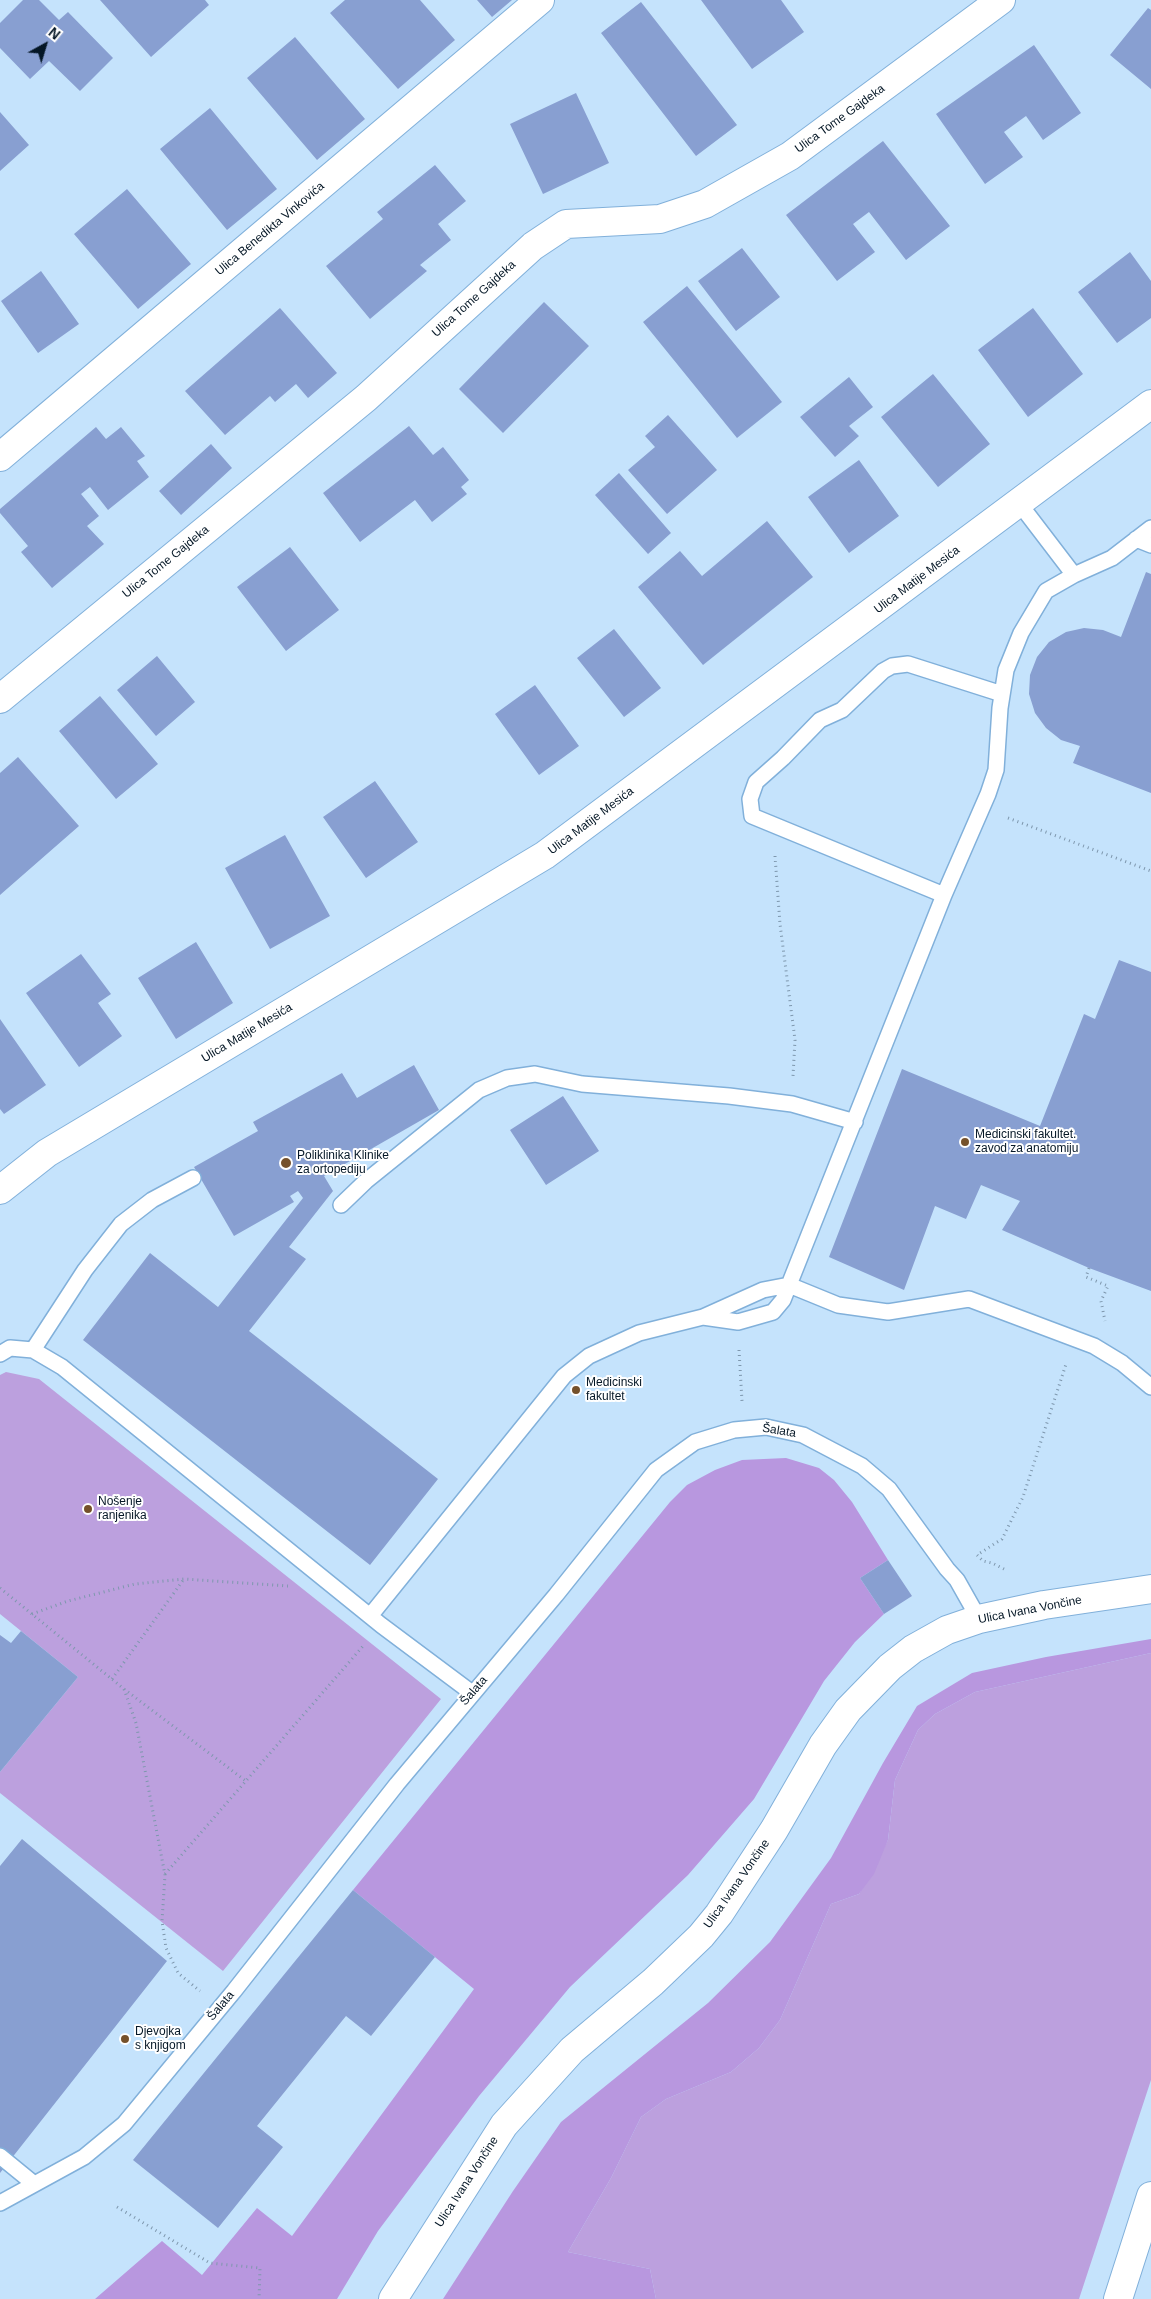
<!DOCTYPE html>
<html>
<head>
<meta charset="utf-8">
<style>
	body { margin:0 }
	#map { position:relative; width:1151px; height:2299px; overflow:hidden; background:#c5e3fc; font-family:Helvetica,sans-serif }
	canvas { display:block }
	.north { position:absolute; left:20px; top:20px; width:50px; height:50px; -webkit-text-stroke:4px #fff; paint-order:stroke; rotate:39deg; font-size:14px; font-weight:700; line-height:20px; text-align:center; color:#051726 }
	.north::after { content:''; display:block; margin:auto; width:18px; height:22px; background:#051726; clip-path:polygon(50% 0,100% 100%,50% 72%,0 100%) }
</style>
</head>
<body>
<div id="map">
<canvas width="1151" height="2299"></canvas>
<div class="north">N</div>
</div>
<script>
const context = document.querySelector('canvas').getContext('2d');
context.lineJoin = 'round';
function paint(path, color) { context.fillStyle = color; context.fill(path, 'evenodd'); }
const poly = rows => new Path2D(rows.map(r => 'M' + r).join(''));
function trace(path, color, width, dash) { context.strokeStyle = color; context.lineWidth = width; context.lineCap = dash ? 'butt' : 'round'; context.setLineDash(dash || []); context.stroke(path); }
function label(font, color, halo, rows, align = 'center') {
  context.font = font + ' Helvetica,sans-serif'; context.lineWidth = 4; context.setLineDash([]); context.textBaseline = 'middle'; context.strokeStyle = halo; context.fillStyle = color; for (const [text, x, y, turn = 0] of rows) {
    context.save(); context.translate(x, y); context.rotate((+turn || 0) * Math.PI / 180); context.textAlign = isNaN(turn) ? turn : align; if (halo) context.strokeText(text, 0, 0); context.fillText(text, 0, 0); context.restore();
  }
}
const green = poly([
	[6,1372,39,1379,441,1699,223,1971,0,1793,0,1772,78,1677,0,1614,0,1375],
	[1151,1653,1151,2080,1079,2299,656,2299,650,2269,568,2252,611,2178,641,2117,666,2099,731,2072,759,2048,780,2020,831,1904,859,1894,888,1840,895,1780,918,1730,935,1714,975,1692]
]);
const forest = poly([
	[786,1458,819,1468,834,1480,852,1502,888,1560,860,1578,884,1614,855,1642,824,1681,754,1799,688,1875,570,1987,479,2096,378,2231,337,2299,95,2299,162,2241,202,2275,257,2208,292,2236,474,1989,353,1890,670,1502,687,1485,715,1470,742,1460],
	[1151,1639,1151,1653,975,1692,935,1714,918,1730,895,1780,888,1840,874,1874,859,1894,831,1904,780,2020,759,2048,731,2072,666,2099,641,2117,611,2178,568,2252,650,2269,656,2299,443,2299,513,2191,561,2122,708,2003,770,1942,831,1858,883,1763,917,1706,972,1673,1046,1657]
]);
const building = poly([
	[23,0,39,0,59,20,68,12,113,58,80,91,49,61,30,79,0,48,0,23],
	[100,0,205,0,209,5,151,57],
	[345,0,420,0,455,40,398,89,330,13],
	[477,0,512,0,492,17],
	[701,0,781,0,804,32,752,69],
	[641,2,737,125,696,156,601,33],
	[1148,8,1151,10,1151,89,1110,55],
	[295,37,365,119,317,160,247,78],
	[1034,45,1081,113,1043,140,1026,116,1004,132,1023,157,985,184,936,114],
	[576,93,609,163,543,194,510,124],
	[210,108,277,189,227,230,160,149],
	[0,112,29,145,0,171],
	[883,141,950,226,906,260,869,212,853,224,875,252,837,281,786,215],
	[435,165,466,201,438,224,451,240,420,265,427,271,370,319,326,266,383,219,377,212],
	[127,189,191,264,138,309,74,234],
	[742,248,780,297,736,331,698,281],
	[1130,252,1151,281,1151,318,1117,343,1078,292],
	[41,271,79,324,38,353,1,301],
	[687,286,782,402,737,438,643,322],
	[544,302,589,346,503,433,459,389],
	[280,308,337,373,308,398,296,384,275,402,270,396,225,435,185,391],
	[1033,308,1083,374,1028,417,978,350],
	[933,374,990,444,938,487,881,417],
	[849,377,873,407,849,426,859,436,835,457,800,417],
	[668,415,717,470,667,514,628,470,655,447,645,436],
	[409,426,433,455,443,447,469,480,461,487,467,494,432,522,415,500,360,542,323,493],
	[96,427,106,439,121,427,145,456,137,461,149,477,108,510,90,487,81,494,99,516,87,526,104,544,52,588,21,552,28,546,0,513,0,509],
	[211,444,232,468,181,515,159,491],
	[859,460,899,516,849,553,808,497],
	[619,473,671,533,648,554,595,495],
	[767,521,813,577,703,665,638,587,680,551,702,576],
	[290,547,339,610,286,651,237,587],
	[1146,572,1151,574,1151,793,1073,763,1080,746,1061,740,1046,728,1035,713,1029,694,1030,675,1037,657,1049,642,1066,632,1084,628,1103,630,1121,637],
	[614,629,661,688,624,717,577,658],
	[157,656,195,702,156,736,117,690],
	[535,685,579,746,539,775,495,714],
	[100,696,158,764,116,799,59,731],
	[18,757,79,826,0,895,0,773],
	[375,781,418,842,366,878,323,817],
	[285,835,330,916,270,949,225,868],
	[196,942,233,1003,176,1039,138,978],
	[81,954,111,994,98,1003,122,1036,79,1067,26,993],
	[1119,960,1151,972,1151,1291,1089,1268,1002,1230,1020,1201,981,1185,966,1219,935,1206,904,1290,829,1257,902,1069,1040,1126,1084,1014,1095,1019],
	[0,1019,46,1085,4,1114,0,1109],
	[414,1065,439,1110,324,1176,333,1191,289,1247,306,1259,249,1331,438,1479,370,1565,83,1340,150,1253,218,1307,303,1198,298,1191,290,1196,294,1202,234,1236,194,1167,258,1131,253,1122,342,1073,357,1098],
	[563,1096,599,1151,546,1185,510,1130],
	[888,1560,912,1596,884,1614,860,1578],
	[21,1631,78,1677,0,1772,0,1635,11,1643],
	[22,1839,167,1961,0,2173,0,1866],
	[353,1890,435,1957,371,2036,346,2016,257,2126,283,2147,218,2228,133,2160]
]);
const path = poly([
	[1008,818,1151,871],
	[775,856,780,924,795,1040,793,1076],
	[1089,1268,1086,1277,1108,1286,1101,1301,1105,1321],
	[739,1350,742,1401],
	[1004,1569,992,1563,983,1561,977,1555,1002,1539,1023,1497,1066,1364],
	[0,1588,124,1689,246,1781],
	[32,1614,68,1601,135,1584,184,1579,288,1586],
	[112,1679,184,1579],
	[124,1689,136,1723,165,1875,162,1921,166,1948,178,1973,200,1991],
	[165,1874,364,1645],
	[117,2207,210,2263,260,2268,259,2299]
]);
const service = poly([
	[1136,539,1151,545],
	[1074,575,1112,558,1151,528],
	[944,895,752,816,750,799,756,782,783,758,820,720,842,710,883,671,892,666,908,664,1002,694],
	[341,1205,366,1181,479,1090,507,1078,535,1074,582,1084,729,1096,792,1104,855,1122],
	[703,1317,738,1322,773,1312,783,1300,944,895,988,794,996,770,1000,708,1006,670,1021,633,1046,591,1074,575,1019,503],
	[33,1350,85,1270,121,1224,152,1200,193,1178],
	[0,1354,10,1348,33,1350,62,1367,381,1625,472,1693],
	[370,1616,564,1376,589,1356,639,1333,703,1317,763,1290,789,1285,838,1305,888,1312,969,1299,1094,1346,1122,1363,1151,1387],
	[0,2156,33,2183],
	[0,2203,84,2157,124,2124,234,1991,397,1784,556,1595,656,1470,695,1442,734,1430,766,1427,803,1435,862,1466,889,1489,947,1569,957,1580,979,1619]
]);
const minor = poly([
	[0,457,540,0],
	[0,699,366,398,533,246,566,224,660,219,705,204,790,156,1001,0],
	[0,1190,47,1153,545,855,1151,404]
]);
const tertiary = poly([
	[1118,2299,1151,2196]
]);
const secondary = poly([
	[393,2299,504,2125,572,2050,653,1982,701,1936,719,1914,774,1830,823,1745,848,1710,890,1667,913,1649,947,1630,979,1619,1044,1605,1151,1589]
]);
const markers = [
	[965,1142,5,"#75512b"],
	[286,1163,6,"#75512b"],
	[576,1390,5,"#75512b"],
	[88,1509,5,"#75512b"],
	[125,2039,5,"#75512b"]
];
const streetNames = [
	["Ulica Tome Gajdeka",840,119,-36],
	["Ulica Benedikta Vinkovića",270,229,-40],
	["Ulica Tome Gajdeka",474,299,-42],
	["Ulica Tome Gajdeka",166,562,-39],
	["Ulica Matije Mesića",917,580,-37],
	["Ulica Matije Mesića",591,821,-37],
	["Ulica Matije Mesića",247,1033,-31],
	["Šalata",779,1431,9],
	["Ulica Ivana Vončine",1030,1610,-11],
	["Šalata",474,1691,-49],
	["Ulica Ivana Vončine",737,1884,-55],
	["Šalata",221,2006,-50],
	["Ulica Ivana Vončine",467,2182,-57]
];
const poiNames = [
	["Medicinski fakultet.",975,1135],
	["zavod za anatomiju",975,1149],
	["Poliklinika Klinike",297,1156],
	["za ortopediju",297,1170],
	["Medicinski",586,1383],
	["fakultet",586,1397],
	["Nošenje",98,1502],
	["ranjenika",98,1516],
	["Djevojka",135,2032],
	["s knjigom",135,2046]
];
paint(green, '#bca0de');
paint(forest, '#b897df');
paint(building, '#889fd1');
trace(service, '#81b0da', 18);
trace(minor, '#81b0da', 30);
trace(tertiary, '#81b0da', 30);
trace(secondary, '#81b0da', 30);
trace(path, '#7e97ad', 3, [1, 4]);
trace(service, '#fff', 15);
trace(minor, '#fff', 28);
trace(tertiary, '#fff', 28);
trace(secondary, '#fff', 28);
for (const [x, y, r, color] of markers) { const dot = new Path2D(); dot.arc(x, y, r, 0, 2 * Math.PI); context.fillStyle = color; context.fill(dot); trace(dot, '#fff', 2); }
label('12px', '#051726', '#fff', streetNames);
label('12px', '#051726', '#fff', poiNames, 'left');
</script>
</body>
</html>
